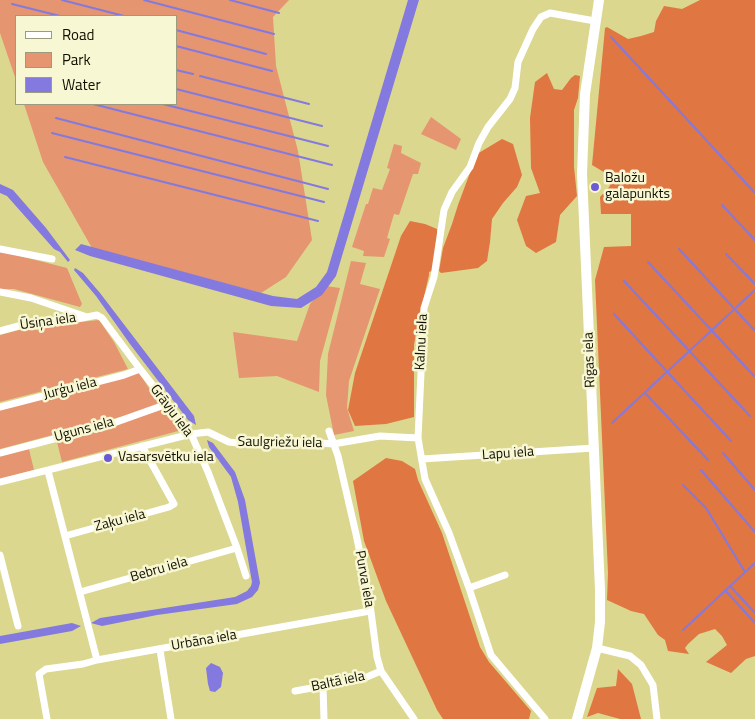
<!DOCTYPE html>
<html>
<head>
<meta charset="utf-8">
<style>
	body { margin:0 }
	#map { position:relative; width:755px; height:719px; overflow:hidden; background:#dbd78f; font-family:"Titillium Web",sans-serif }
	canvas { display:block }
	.legend { position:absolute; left:15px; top:15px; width:162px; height:90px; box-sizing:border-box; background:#f8f7d3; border:1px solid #9c9a7f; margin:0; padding:6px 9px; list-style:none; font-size:15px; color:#110e00 }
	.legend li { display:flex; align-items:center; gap:10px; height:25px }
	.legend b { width:25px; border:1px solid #9c9a7f }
</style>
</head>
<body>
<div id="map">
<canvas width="755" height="719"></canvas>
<ul class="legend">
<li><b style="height:6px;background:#fff"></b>Road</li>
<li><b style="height:14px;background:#e59570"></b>Park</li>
<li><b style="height:14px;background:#8379de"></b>Water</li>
</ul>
</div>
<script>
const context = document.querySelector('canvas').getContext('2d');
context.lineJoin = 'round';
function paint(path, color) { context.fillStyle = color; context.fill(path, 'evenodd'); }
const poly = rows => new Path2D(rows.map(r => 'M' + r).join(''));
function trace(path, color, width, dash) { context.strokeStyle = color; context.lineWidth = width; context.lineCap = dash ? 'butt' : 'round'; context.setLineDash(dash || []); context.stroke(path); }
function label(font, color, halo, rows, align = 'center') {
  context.font = font + ' "Titillium Web",sans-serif'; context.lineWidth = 5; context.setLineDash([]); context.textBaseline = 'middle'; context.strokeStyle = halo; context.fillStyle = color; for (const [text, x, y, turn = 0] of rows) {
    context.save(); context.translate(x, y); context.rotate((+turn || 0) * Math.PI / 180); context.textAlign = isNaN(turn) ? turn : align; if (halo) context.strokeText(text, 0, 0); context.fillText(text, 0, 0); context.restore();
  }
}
const green = poly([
	[0,0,289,0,273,17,276,66,298,151,312,240,286,277,261,293,92,248,43,162,24,104,176,104,176,16,16,16,16,80,0,33],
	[431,117,461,139,456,150,421,134],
	[394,144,402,146,401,153,421,163,418,174,413,174,399,215,394,214,387,238,390,239,384,257,363,256,364,251,352,247,366,204,368,204,373,188,382,190,390,169,387,168],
	[0,251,67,268,82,304,80,307,14,289,0,289],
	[351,261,366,263,360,284,380,289,349,381,347,408,354,431,334,435,326,395,328,354],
	[326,286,340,288,320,361,319,392,277,376,239,378,233,332,297,341,310,304],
	[99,320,114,342,128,369,0,402,0,335,31,327],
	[139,373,160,405,124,416,0,449,0,409],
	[167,408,182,430,62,462,57,442],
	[29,449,34,470,0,479,0,456]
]);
const forest = poly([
	[700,0,755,0,755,656,746,659,731,673,706,662,727,645,722,636,715,629,699,634,688,644,685,648,689,654,668,651,665,640,658,635,644,614,631,611,607,600,608,573,595,280,604,247,631,246,631,214,601,214,600,197,610,186,607,174,592,165,605,28,607,27,628,39,641,36,654,32,656,21,664,6,682,9],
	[547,73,554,89,562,90,571,78,575,75,580,76,578,98,574,110,574,167,577,196,560,215,556,242,536,253,526,246,517,220,526,196,540,193,531,168,530,118,535,82],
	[502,139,513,144,522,175,517,187,503,203,492,219,490,242,487,261,478,268,441,273,439,271,443,248,452,224,458,205,477,154],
	[410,221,425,224,437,229,438,246,434,270,429,272,429,275,417,327,414,345,414,417,386,424,355,426,348,410,355,373,401,236],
	[386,458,402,461,415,469,418,480,442,533,480,647,489,662,531,711,529,719,443,719,437,710,386,601,364,541,353,481],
	[618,669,632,684,641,719,620,719,598,713,587,717,597,688,616,686]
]);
const water = poly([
	[408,0,419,0,336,276,322,295,301,308,271,306,90,256,75,250,81,244,273,296,297,299,316,287,327,272],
	[0,184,13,190,46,228,70,260,68,262,60,252,54,249,7,196,0,193],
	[75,268,83,273,100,293,194,416,196,425,188,420,130,344,96,296,74,270],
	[207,440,213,443,235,472,245,500,260,583,258,590,252,597,237,604,157,615,102,626,91,623,100,618,235,597,247,591,251,586,252,582,238,502,231,477,209,447],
	[72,623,81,626,72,631,0,644,0,636],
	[211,663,220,667,223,673,221,687,215,692,210,691,208,684,206,668]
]);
const stream = poly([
	[62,0,124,16],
	[144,0,274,34],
	[230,0,279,13],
	[12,4,60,16],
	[176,30,266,54],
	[611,37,755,193],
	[176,46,272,71],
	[176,70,193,74],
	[200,76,309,104],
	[176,89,322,126],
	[93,104,332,165],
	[163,104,328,146],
	[56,118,328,189],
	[52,133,324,202],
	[65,157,318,221],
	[722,205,755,240],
	[679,249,755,331],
	[726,254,755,284],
	[648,262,755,377],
	[624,281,750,416],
	[614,314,731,441],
	[645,393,708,460],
	[612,423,755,290],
	[723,453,755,490],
	[701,470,755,532],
	[683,485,706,508,745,572],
	[730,586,755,613],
	[725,590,755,623],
	[683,630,755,563]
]);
const street = poly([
	[0,249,52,259],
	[0,292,31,298,87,317],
	[0,331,33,322,72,320,97,315,102,318,140,369,191,434,208,472,237,548,246,576],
	[0,407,124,375,140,369],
	[329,431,338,456,356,534,369,597,377,657,381,671,414,719],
	[0,453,111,424,167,404],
	[422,459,594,448],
	[48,471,97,660],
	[0,482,191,434,208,432,229,442,237,443,308,442,333,444,380,436,418,438],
	[65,536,169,507,174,504,142,446],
	[0,555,18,626],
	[469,588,505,575],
	[80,592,237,548],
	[597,648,630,656,641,665,653,685,657,719],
	[160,650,171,719],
	[323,686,324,719],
	[295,691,362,679,381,671],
	[47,719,39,674,46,669,83,664,97,660,370,611],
	[545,719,491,655,469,588,449,533,425,479,418,438,424,308,434,277,444,210,452,192,470,167,479,143,488,127,510,99,515,88,518,62,533,29,541,17,550,13,595,21]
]);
const secondary = poly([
	[577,719,597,648,600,622,600,590,582,174,585,94,599,0]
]);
const markers = [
	[595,187,5,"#6c5ad4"],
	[108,458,5,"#6c5ad4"]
];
const poiNames = [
	["Baložu",605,179],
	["galapunkts",605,195],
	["Vasarsvētku iela",118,458]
];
const streetNames = [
	["Ūsiņa iela",48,322,-8],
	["Kalnu iela",422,342,-87],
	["Rīgas iela",590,360,-92],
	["Jurģu iela",70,389,-14],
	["Grāvju iela",171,411,53],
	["Uguns iela",84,430,-15],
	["Saulgriežu iela",280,443,1],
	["Lapu iela",508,454,-4],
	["Zaķu iela",120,521,-15],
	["Bebru iela",159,570,-16],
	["Purva iela",364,579,80],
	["Urbāna iela",204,641,-10],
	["Baltā iela",338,682,-12]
];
paint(green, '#e59570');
paint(forest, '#e07641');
paint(water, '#8379de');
trace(stream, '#8379de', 2);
trace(street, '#fff', 7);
trace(secondary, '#fff', 10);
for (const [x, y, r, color] of markers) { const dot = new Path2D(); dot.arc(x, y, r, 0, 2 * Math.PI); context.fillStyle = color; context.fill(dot); trace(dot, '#f8f7d3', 2); }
label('14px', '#110e00', '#f8f7d3', poiNames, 'left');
label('14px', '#110e00', '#f8f7d3', streetNames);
</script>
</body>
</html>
